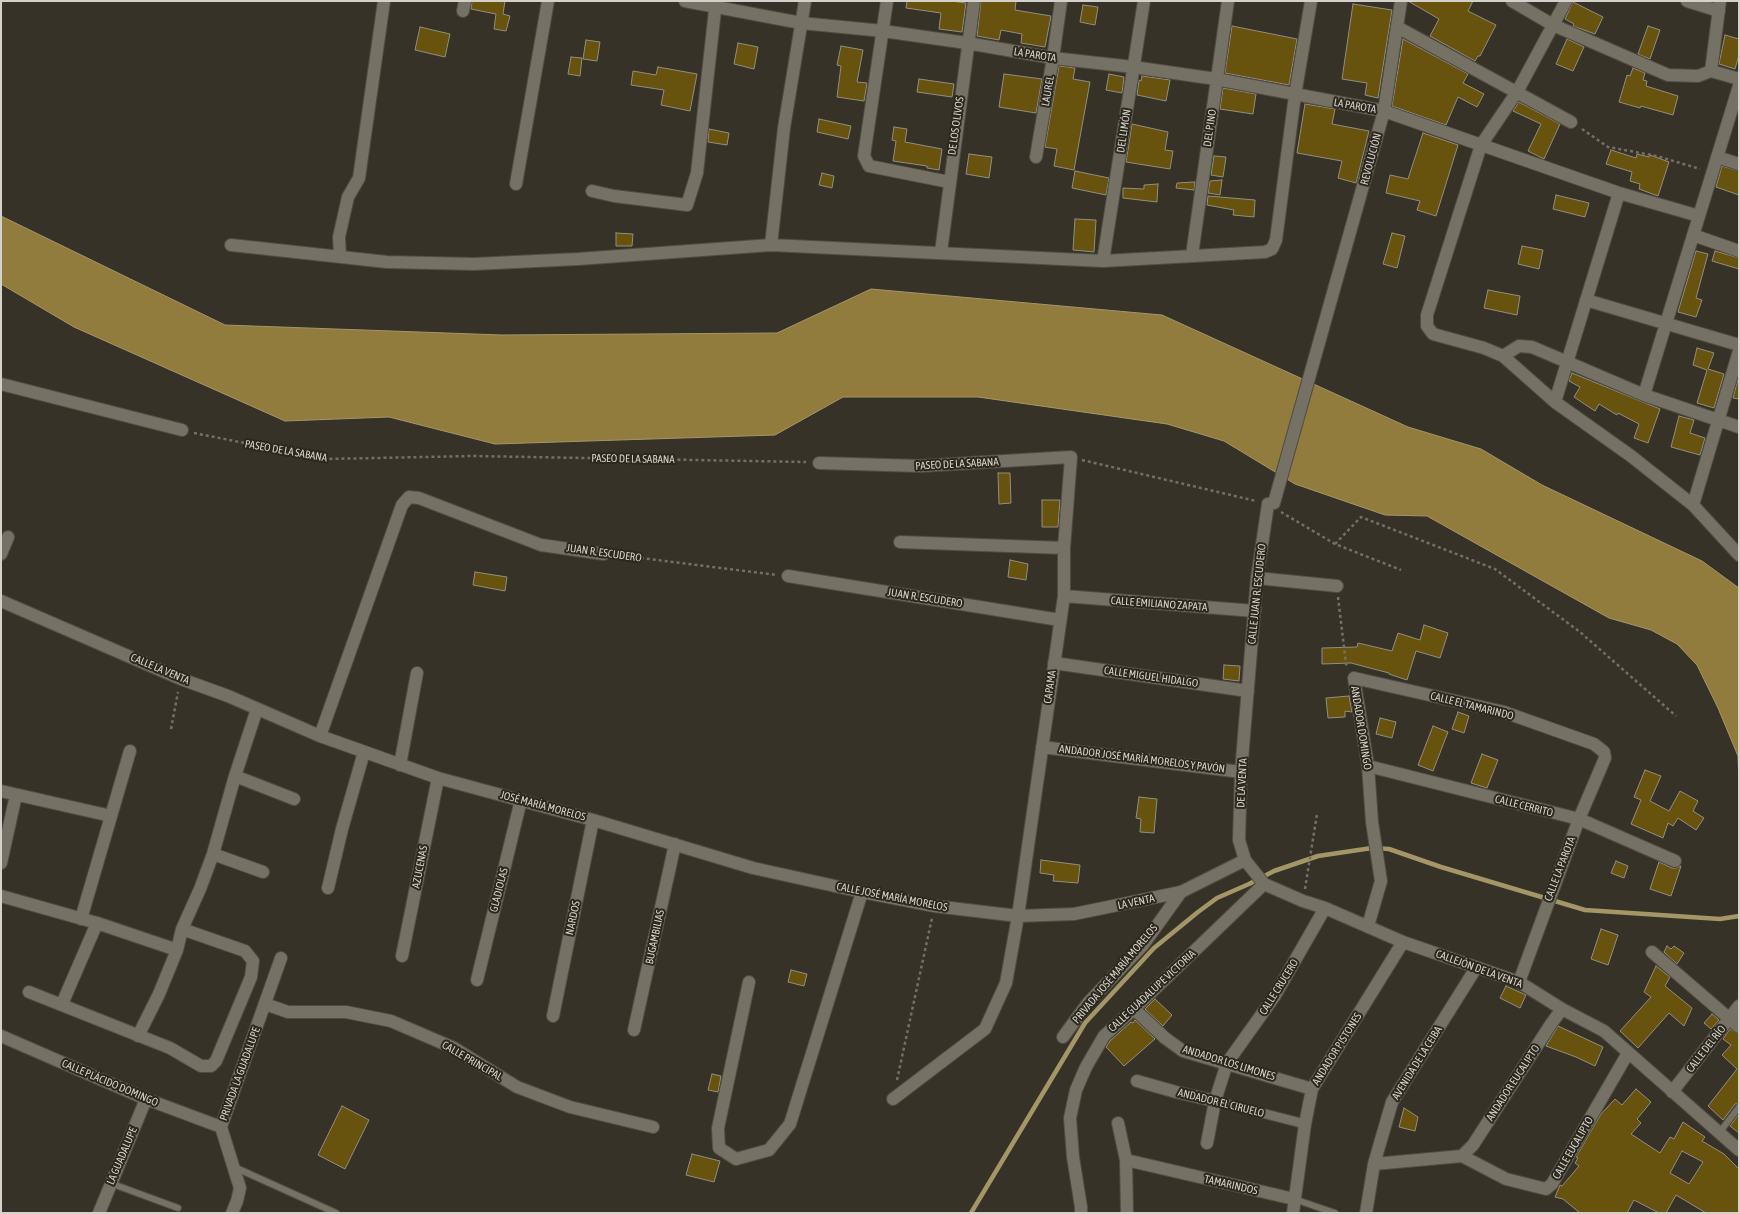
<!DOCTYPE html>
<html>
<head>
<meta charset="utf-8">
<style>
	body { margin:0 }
	#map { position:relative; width:1740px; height:1214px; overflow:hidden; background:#363227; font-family:"Asap Condensed",sans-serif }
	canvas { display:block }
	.frame { position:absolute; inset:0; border:2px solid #d3d1ca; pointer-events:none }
</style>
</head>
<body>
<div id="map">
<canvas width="1740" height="1214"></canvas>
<div class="frame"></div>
</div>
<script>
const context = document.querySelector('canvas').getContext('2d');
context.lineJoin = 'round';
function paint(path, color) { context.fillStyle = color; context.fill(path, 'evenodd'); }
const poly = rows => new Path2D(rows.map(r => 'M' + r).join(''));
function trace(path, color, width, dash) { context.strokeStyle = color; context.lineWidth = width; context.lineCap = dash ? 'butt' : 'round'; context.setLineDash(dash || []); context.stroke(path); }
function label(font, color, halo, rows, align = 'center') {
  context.font = font + ' "Asap Condensed",sans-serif'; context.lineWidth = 4; context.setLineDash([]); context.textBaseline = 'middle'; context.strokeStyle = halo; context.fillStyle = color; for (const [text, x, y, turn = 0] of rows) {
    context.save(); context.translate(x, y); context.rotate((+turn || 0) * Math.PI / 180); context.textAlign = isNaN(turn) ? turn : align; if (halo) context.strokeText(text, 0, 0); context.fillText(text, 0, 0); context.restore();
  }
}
const water = poly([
	[1,216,225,325,502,335,777,333,871,289,1162,315,1408,427,1481,449,1542,485,1702,561,1739,588,1739,783,1738,756,1718,708,1697,665,1677,644,1651,630,1609,618,1427,516,1385,515,1295,484,1224,441,1167,424,978,397,843,397,775,435,495,444,389,417,285,421,74,327,1,284,1,216]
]);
const stream = poly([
	[971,1213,1085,1023,1154,948,1198,912,1217,898,1249,884,1274,871,1318,856,1372,848,1389,849,1441,867,1585,910,1720,919,1739,916]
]);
const building = poly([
	[472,1,505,1,503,14,510,16,506,31,494,29,496,14,471,9,472,1],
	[907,1,951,1,966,3,962,32,939,29,941,13,906,8,907,1],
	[981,1,1016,1,1015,10,1051,16,1045,47,1021,43,1022,34,1001,30,999,40,977,36,981,1],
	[1408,1,1473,1,1468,11,1496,25,1480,56,1478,56,1475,61,1430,36,1439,19,1408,1],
	[1573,2,1603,17,1595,34,1573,26,1574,24,1565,19,1573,2],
	[1353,4,1392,10,1378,98,1365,95,1367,83,1342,79,1353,4],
	[1083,5,1098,7,1095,25,1080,22,1083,5],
	[1232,26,1297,39,1289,85,1225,73,1232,26],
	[1648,26,1660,30,1650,59,1638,54,1648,26],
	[420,27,450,34,445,57,415,50,420,27],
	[1725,35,1739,39,1739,55,1735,69,1719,64,1725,35],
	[1403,39,1468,74,1463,83,1484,94,1477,107,1458,97,1446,125,1392,106,1403,39],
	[1567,39,1584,47,1573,71,1556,64,1567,39],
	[586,40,600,42,597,61,583,59,586,40],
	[738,43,758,47,754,69,734,64,738,43],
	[841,46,863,50,857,82,867,83,864,101,837,97,841,66,837,65,841,46],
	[571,57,582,58,580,76,568,74,571,57],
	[1059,66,1075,68,1073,79,1090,82,1074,170,1054,166,1057,149,1045,147,1059,66],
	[658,67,697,74,690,111,661,105,664,90,631,85,633,71,656,75,658,67],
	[1633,68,1645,73,1643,80,1647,81,1646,86,1678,96,1673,115,1641,106,1640,108,1619,102,1627,75,1630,76,1633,68],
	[1004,74,1042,79,1036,113,999,107,1004,74],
	[1109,74,1124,77,1122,93,1106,90,1109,74],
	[1142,76,1170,80,1166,101,1137,95,1139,80,1141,81,1142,76],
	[919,79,954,84,952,97,917,92,919,79],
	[1223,88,1256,94,1253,114,1220,109,1223,88],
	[1519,102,1560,124,1544,159,1528,151,1541,124,1513,111,1519,102],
	[1305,104,1335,109,1332,124,1369,131,1356,183,1338,178,1342,161,1297,153,1305,104],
	[819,119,851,126,848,139,817,132,819,119],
	[1132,124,1168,132,1165,150,1173,151,1170,169,1126,162,1132,124],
	[894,127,907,129,905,142,942,149,939,170,927,168,927,166,893,161,896,141,892,140,894,127],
	[709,129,729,133,727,145,708,142,709,129],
	[1423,133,1458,145,1436,216,1417,210,1420,201,1386,193,1390,175,1408,179,1423,133],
	[1611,150,1636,158,1637,154,1649,157,1650,155,1669,162,1658,196,1639,189,1640,184,1630,181,1632,172,1606,164,1611,150],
	[969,154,992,157,989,178,966,174,969,154],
	[1214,156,1226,157,1223,177,1211,175,1214,156],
	[1722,166,1739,171,1739,195,1716,187,1722,166],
	[1075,171,1109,178,1106,195,1072,188,1075,171],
	[822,173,834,176,832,188,819,185,822,173],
	[1222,180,1220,195,1208,193,1210,181,1222,180],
	[1195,182,1194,190,1176,188,1177,183,1195,182],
	[1158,184,1157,202,1123,198,1123,188,1144,189,1144,185,1158,184],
	[1556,195,1589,203,1585,217,1553,209,1556,195],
	[1208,196,1255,200,1254,217,1233,215,1234,210,1207,205,1208,196],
	[1075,219,1096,220,1094,252,1073,250,1075,219],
	[616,233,633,234,632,246,616,246,616,233],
	[1392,233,1405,236,1397,268,1383,264,1392,233],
	[1522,246,1543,250,1539,269,1518,264,1522,246],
	[1696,251,1708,254,1696,298,1702,300,1696,317,1678,312,1696,251],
	[1715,251,1739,258,1739,269,1712,261,1715,251],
	[1488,290,1520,296,1517,315,1484,308,1488,290],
	[1697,348,1714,353,1708,369,1724,374,1714,408,1697,403,1707,370,1693,365,1697,348],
	[1572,373,1660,409,1648,443,1634,438,1639,424,1618,413,1617,415,1599,404,1595,411,1574,397,1580,387,1569,381,1572,373],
	[1738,379,1739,379,1739,399,1733,398,1738,379],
	[1679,416,1694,420,1690,433,1705,438,1700,455,1671,447,1679,416],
	[998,473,1010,473,1011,503,999,504,998,473],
	[1042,500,1060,500,1058,527,1042,527,1042,500],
	[1010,560,1028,564,1026,580,1008,577,1010,560],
	[475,572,507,577,505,591,473,585,475,572],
	[1424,625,1448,633,1440,658,1416,651,1407,680,1389,674,1389,673,1351,663,1322,664,1322,648,1357,647,1358,643,1392,651,1398,633,1420,640,1424,625],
	[1224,665,1240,666,1239,681,1223,679,1224,665],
	[1349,696,1352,712,1345,711,1345,717,1328,718,1326,698,1349,696],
	[1458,712,1469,716,1464,733,1452,729,1458,712],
	[1380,718,1396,722,1392,738,1376,734,1380,718],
	[1433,726,1448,732,1433,771,1418,765,1433,726],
	[1482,754,1498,760,1487,788,1471,783,1482,754],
	[1645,770,1661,776,1650,801,1669,811,1680,791,1698,801,1693,811,1704,818,1696,830,1678,818,1673,826,1668,823,1663,838,1631,824,1641,800,1634,797,1645,770],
	[1139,797,1157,799,1154,833,1140,832,1141,819,1136,818,1139,797],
	[1041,860,1080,865,1078,883,1053,881,1054,875,1040,873,1041,860],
	[1616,861,1628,866,1624,878,1611,873,1616,861],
	[1659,862,1672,868,1676,868,1681,866,1671,896,1650,889,1659,862],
	[1601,929,1618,935,1608,965,1591,959,1601,929],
	[1667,946,1671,949,1674,946,1684,953,1677,964,1664,952,1667,946],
	[1656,966,1670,977,1665,986,1692,1008,1684,1026,1669,1013,1638,1048,1620,1031,1651,997,1644,992,1656,966],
	[791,970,807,974,804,986,788,982,791,970],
	[1506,986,1526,995,1520,1008,1500,998,1506,986],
	[1155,999,1172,1015,1163,1026,1145,1009,1155,999],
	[1712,1014,1719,1020,1711,1029,1704,1023,1712,1014],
	[1135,1020,1155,1039,1124,1066,1106,1047,1110,1041,1131,1022,1133,1023,1135,1020],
	[1558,1026,1603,1047,1595,1066,1576,1057,1546,1046,1558,1026],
	[1730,1029,1739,1034,1739,1103,1735,1104,1723,1120,1708,1106,1737,1069,1722,1055,1731,1045,1723,1039,1730,1029],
	[712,1074,721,1076,718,1092,708,1090,712,1074],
	[1636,1089,1651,1102,1637,1119,1641,1123,1631,1134,1660,1153,1670,1137,1674,1139,1683,1122,1705,1137,1702,1141,1724,1154,1739,1169,1739,1213,1706,1213,1676,1195,1666,1213,1659,1213,1634,1200,1627,1213,1580,1213,1563,1199,1555,1197,1560,1185,1562,1186,1579,1166,1575,1163,1578,1158,1576,1157,1601,1114,1615,1099,1622,1105,1636,1089],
	[1682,1151,1703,1162,1689,1184,1670,1173,1682,1151],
	[342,1106,369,1120,345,1169,318,1155,342,1106],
	[1404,1108,1418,1117,1415,1131,1399,1127,1404,1108],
	[1739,1114,1739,1133,1730,1126,1739,1114],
	[692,1154,720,1161,714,1182,686,1175,692,1154]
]);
const path = poly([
	[1582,129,1608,147,1657,156,1700,169],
	[194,433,326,459,473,456,806,462],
	[1082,460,1256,501],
	[1281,512,1335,544,1401,570],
	[1335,544,1361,517,1495,569,1580,632,1676,716],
	[617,555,777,575],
	[1338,597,1346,664,1348,667],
	[171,729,178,692],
	[1305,889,1317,814],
	[897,1080,932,918]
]);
const service = poly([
	[1719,1133,1739,1107],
	[234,1167,336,1213],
	[110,1183,178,1208],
	[1294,1199,1335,1213]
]);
const pedestrian = poly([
	[1215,1101,1305,1124]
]);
const minor = poly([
	[685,1,801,23,883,31,967,43,1053,58,1133,67,1216,79,1384,111,1619,193,1699,216],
	[887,1,864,156,869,166,949,182],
	[1401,1,1384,111,1274,503,1268,504,1257,578,1241,772,1239,840,1245,860,1264,884,1303,901,1325,908,1403,942,1519,982,1562,1009,1604,1031,1739,1150],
	[1512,1,1553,25,1668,75,1698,76,1711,71,1739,79],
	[1566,1,1517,92,1481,145,1427,315,1427,326,1433,334,1484,348,1503,356,1555,402,1631,456,1693,505,1739,555],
	[1687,1,1719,11],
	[463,11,465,1],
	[1397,27,1571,122],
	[1711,71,1720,1],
	[1036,157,1053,58,1061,1],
	[1717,157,1739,164],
	[516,184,548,1],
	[592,191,614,196,687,205,697,173,716,1],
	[1693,235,1739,251],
	[231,245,387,262,474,264,578,259,771,245,1103,261,1265,252,1272,249,1276,240,1295,95,1311,1],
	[771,245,784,128,805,1],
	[941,252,974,1],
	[1192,255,1228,1],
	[340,256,339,237,348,197,359,178,384,1],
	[1103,261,1144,1],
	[1586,300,1739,345],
	[1503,356,1519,346,1532,347,1644,395,1739,427],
	[1,384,182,430],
	[1644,395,1739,86],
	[1555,402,1619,193],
	[819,463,920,466,1071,457,1064,548,1064,596,1018,916,1006,983,985,1029,893,1099],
	[1693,505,1739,351],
	[900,542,1064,548],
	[1,554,8,537],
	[788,576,1060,620],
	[1257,578,1337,586],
	[1064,596,1255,611],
	[1,601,181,679,228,696,320,736,438,778,593,820,753,868,862,892,934,906,1018,916,1074,914,1181,892,1245,860],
	[1054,663,1248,691],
	[320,736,402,505,409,497,419,498,541,545,604,554],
	[1042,747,1241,772],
	[400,765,417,673],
	[1368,766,1579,819,1675,861],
	[235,776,294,799],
	[1,791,111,816],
	[213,854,263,872],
	[1,863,16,795],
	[328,888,342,829,364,752],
	[1,896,97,923,177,950],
	[81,919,130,751],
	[1368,926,1381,881,1372,822,1368,766,1354,678,1504,712,1594,744,1604,752,1605,758,1579,819,1519,982],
	[1652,952,1739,1027],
	[402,956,438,778],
	[477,980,521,800],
	[749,982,718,1128,719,1148,736,1159,769,1150,790,1124,862,892],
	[29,992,170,1048,201,1066,211,1066,216,1061,251,977,253,961,245,951,182,929],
	[62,1004,97,923],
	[265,1004,288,1012,346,1012,391,1021,454,1048,517,1087,570,1107,653,1127],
	[1134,1009,1165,1038,1183,1051,1312,1089],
	[553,1016,593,820],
	[634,1030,675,844],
	[1,1036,146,1099,221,1127],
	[138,1036,159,994,177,950,182,929,200,889,213,854,235,776,257,709],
	[1063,1037,1088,1003,1143,945,1181,892],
	[1137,1081,1176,1092,1215,1101],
	[1672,1092,1739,1006],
	[1118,1123,1126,1160,1127,1213],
	[1207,1143,1215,1101,1227,1063,1274,997,1325,908],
	[1462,1156,1473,1145,1551,1024,1562,1009],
	[1126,1160,1294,1199],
	[1374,1164,1462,1156,1506,1179,1546,1189,1552,1184,1628,1053],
	[99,1213,146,1099],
	[232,1213,237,1201,240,1188,221,1127,281,958],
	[1081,1213,1081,1207,1073,1157,1070,1118,1076,1090,1086,1067,1104,1036,1134,1009,1264,884],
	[1293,1213,1305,1124,1312,1089,1403,942],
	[1366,1213,1374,1164,1392,1102,1476,968]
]);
const streetNames = [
	["LA PAROTA",1035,55,9],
	["LAUREL",1048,91,-80],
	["LA PAROTA",1355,106,10],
	["DE LOS OLIVOS",956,126,-82],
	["DEL PINO",1210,128,-82],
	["DEL LIMÓN",1124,131,-81],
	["REVOLUCIÓN",1371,159,-75],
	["PASEO DE LA SABANA",286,451,10],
	["PASEO DE LA SABANA",633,459,1],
	["PASEO DE LA SABANA",957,464,-3],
	["JUAN R. ESCUDERO",604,553,8],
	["CALLE JUAN R. ESCUDERO",1257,594,-84],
	["JUAN R. ESCUDERO",925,598,9],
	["CALLE EMILIANO ZAPATA",1159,604,4],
	["CALLE LA VENTA",160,669,23],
	["CALLE MIGUEL HIDALGO",1151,677,8],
	["CAPAMA",1050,687,-82],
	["CALLE EL TAMARINDO",1472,706,14],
	["ANDADOR DOMINGO",1361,728,81],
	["ANDADOR JOSÉ MARÍA MORELOS Y PAVÓN",1142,759,7],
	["DE LA VENTA",1242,783,-87],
	["JOSÉ MARÍA MORELOS",543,806,15],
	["CALLE CERRITO",1524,806,14],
	["AZUCENAS",420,867,-79],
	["CALLE LA PAROTA",1560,869,-69],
	["GLADIOLAS",499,890,-76],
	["CALLE JOSÉ MARÍA MORELOS",892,897,11],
	["LA VENTA",1136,902,-12],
	["NARDOS",573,918,-78],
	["BUGAMBILIAS",655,937,-78],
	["CALLEJÓN DE LA VENTA",1479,969,20],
	["PRIVADA JOSÉ MARÍA MORELOS",1115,974,-50],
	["CALLE CRUCERO",1279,987,-58],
	["CALLE GUADALUPE VICTORIA",1152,991,-43],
	["ANDADOR PISTONES",1337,1049,-58],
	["CALLE DEL RÍO",1706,1049,-52],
	["CALLE PRINCIPAL",472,1061,30],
	["ANDADOR LOS LIMONES",1229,1063,17],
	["AVENIDA DE LA CEIBA",1417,1063,-58],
	["PRIVADA LA GUADALUPE",240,1074,-70],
	["CALLE PLÁCIDO DOMINGO",110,1083,23],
	["ANDADOR EUCALIPTO",1513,1083,-57],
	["ANDADOR EL CIRUELO",1221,1103,14],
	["CALLE EUCALIPTO",1573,1148,-60],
	["LA GUADALUPE",122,1156,-67],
	["TAMARINDOS",1231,1185,13]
];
paint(water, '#917c3e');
trace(water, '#a59668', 1);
trace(stream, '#a59668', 4.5);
paint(building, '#67520e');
trace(building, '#938e81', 1);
trace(service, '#504d44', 8);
trace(pedestrian, '#504d44', 11);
trace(minor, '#504d44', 14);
trace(path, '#737066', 2.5, [3, 3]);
trace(service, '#757165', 6);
trace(pedestrian, '#757165', 9);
trace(minor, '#757165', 12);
label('11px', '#d3d1ca', '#2c281d', streetNames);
</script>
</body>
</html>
